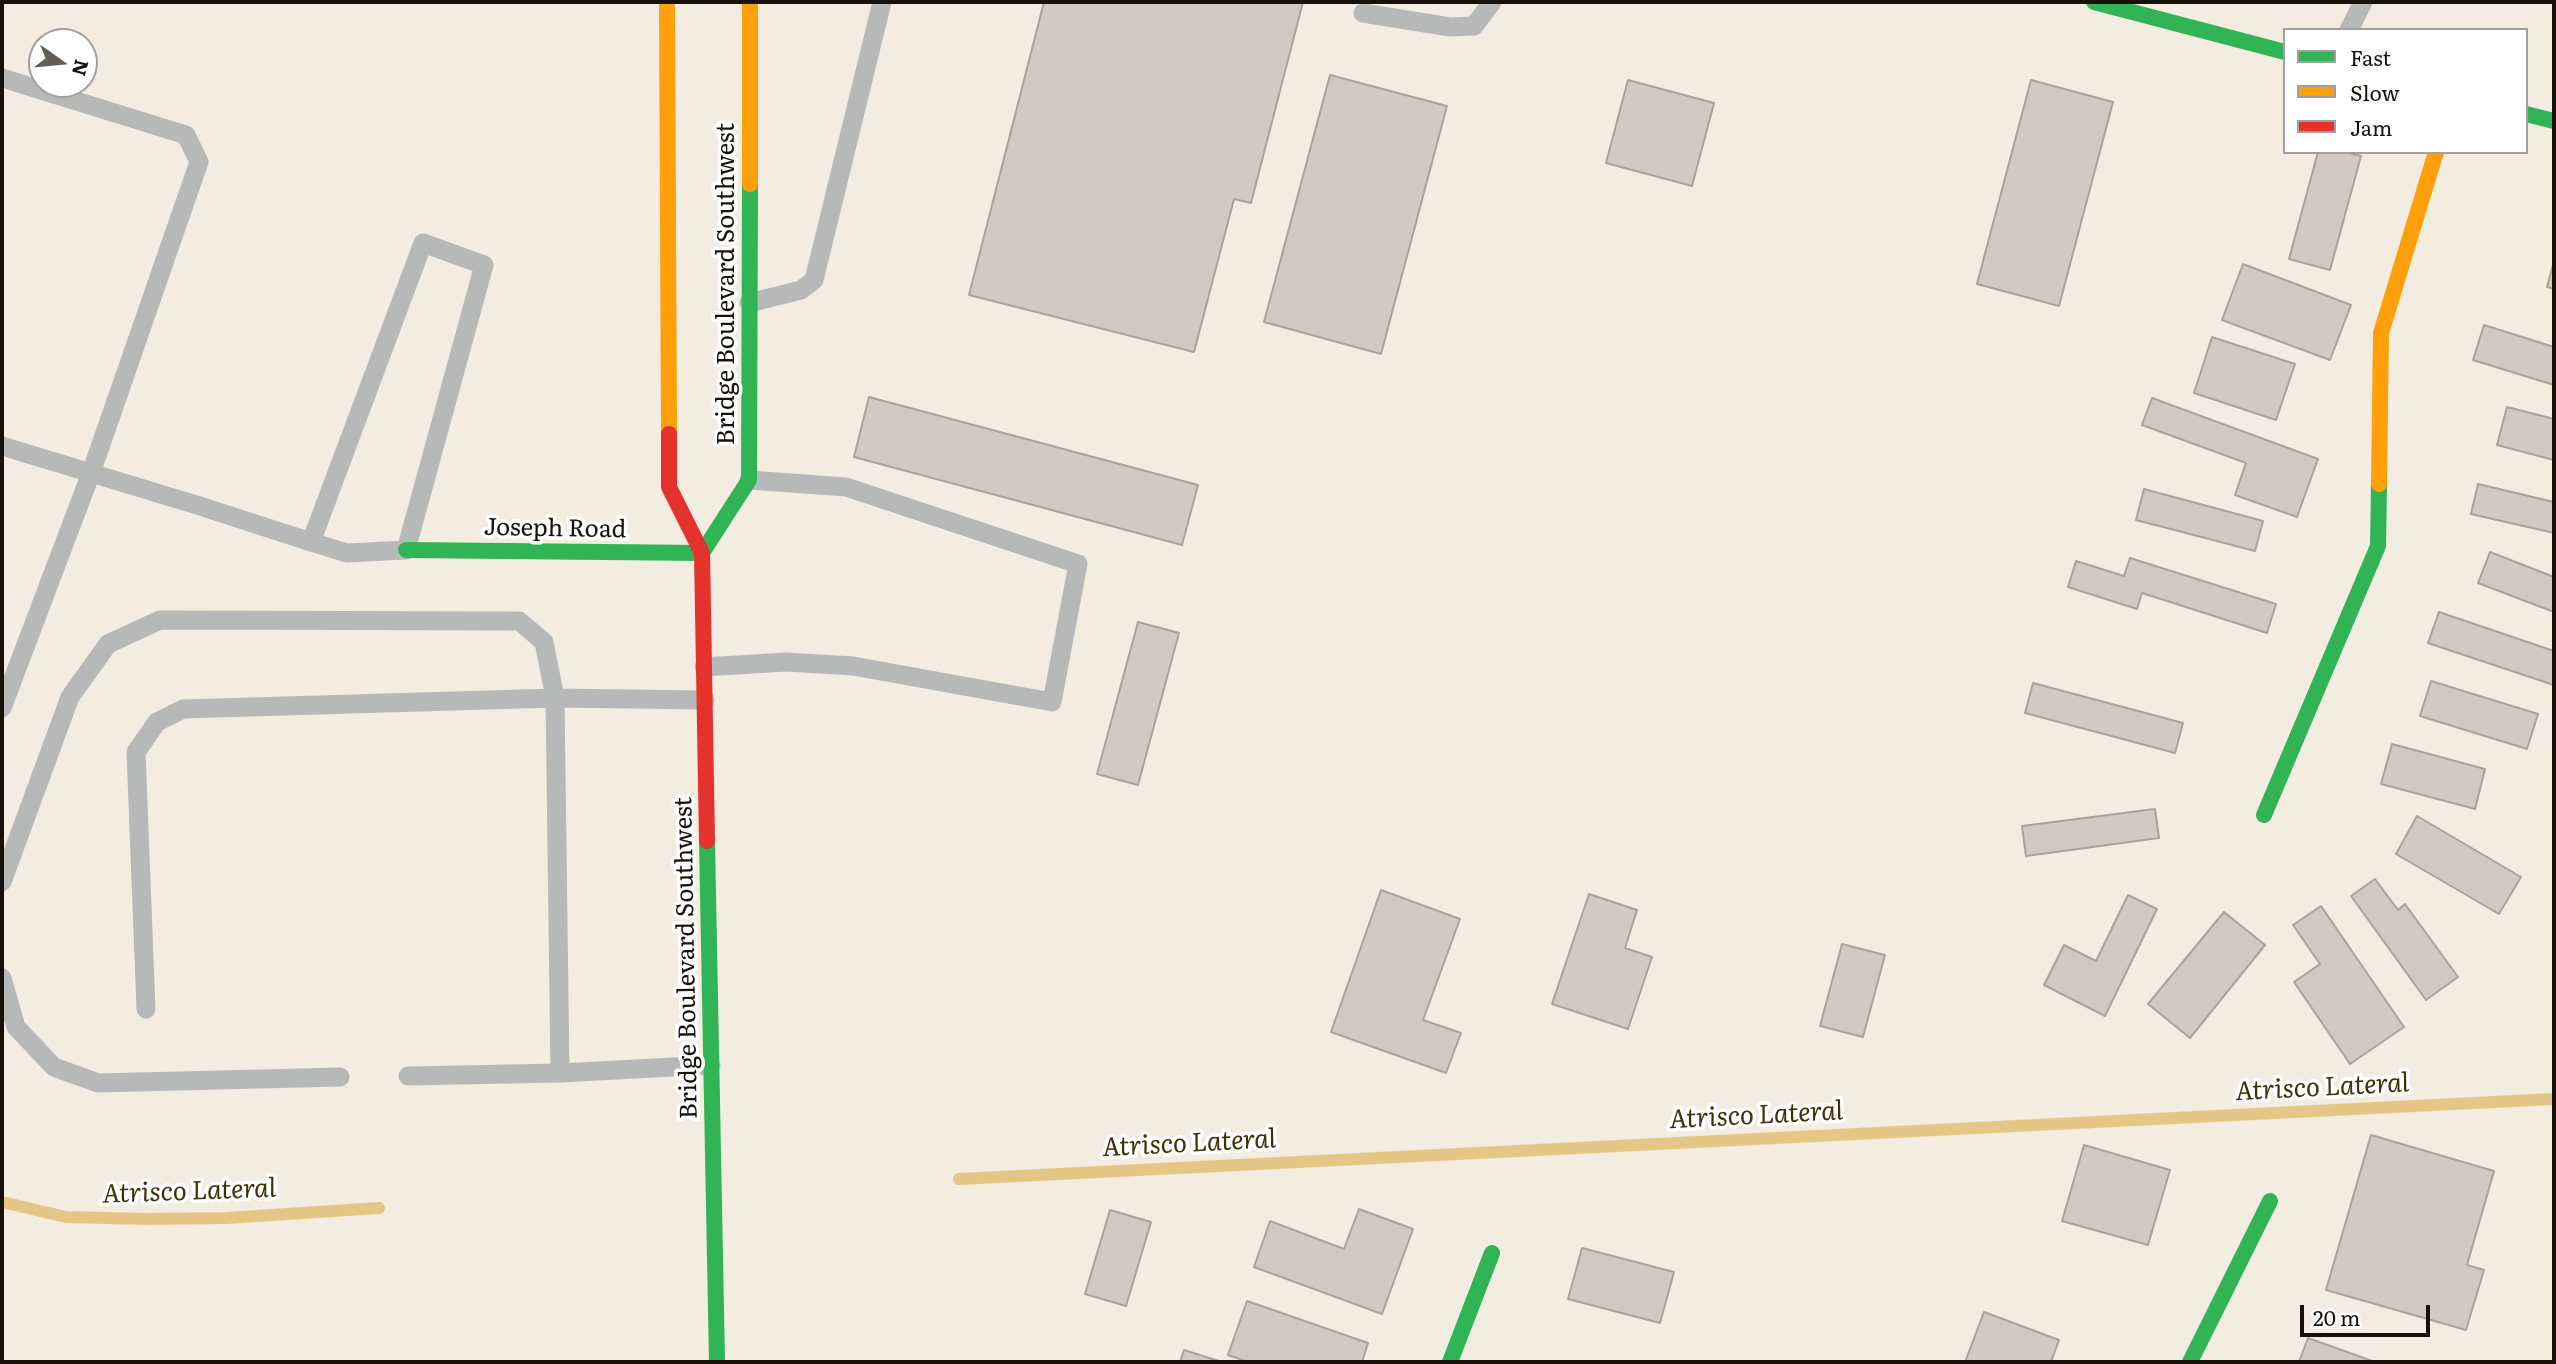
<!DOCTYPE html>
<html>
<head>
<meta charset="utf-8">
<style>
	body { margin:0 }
	#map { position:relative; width:2556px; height:1364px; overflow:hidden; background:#f3ece0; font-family:Literata,serif }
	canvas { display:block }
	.frame { position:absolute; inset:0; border:4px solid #16120b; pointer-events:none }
	.legend { position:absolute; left:2283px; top:28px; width:245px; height:126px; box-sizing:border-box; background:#fff; border:2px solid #a2a09d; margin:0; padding:9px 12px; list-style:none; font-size:21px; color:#16120b }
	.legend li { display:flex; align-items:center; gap:14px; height:35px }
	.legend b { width:35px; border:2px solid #a2a09d }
	.north { position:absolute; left:28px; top:28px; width:70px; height:70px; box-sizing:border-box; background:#fff; border:2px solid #a2a09d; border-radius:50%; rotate:105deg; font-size:19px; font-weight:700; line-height:28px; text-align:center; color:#16120b }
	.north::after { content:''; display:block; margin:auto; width:24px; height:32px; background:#635e56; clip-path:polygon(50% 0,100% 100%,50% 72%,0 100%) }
	.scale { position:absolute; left:2300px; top:1305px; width:130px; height:32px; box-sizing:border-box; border:4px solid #16120b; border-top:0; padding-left:9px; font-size:21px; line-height:24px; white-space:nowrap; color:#16120b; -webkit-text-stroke:5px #fff; paint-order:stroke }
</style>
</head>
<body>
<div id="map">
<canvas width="2556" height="1364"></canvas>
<div class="frame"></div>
<ul class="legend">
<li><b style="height:9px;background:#30b455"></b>Fast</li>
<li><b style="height:9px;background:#ff9f0a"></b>Slow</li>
<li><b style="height:9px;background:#e5322d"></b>Jam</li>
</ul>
<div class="north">N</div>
<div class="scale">20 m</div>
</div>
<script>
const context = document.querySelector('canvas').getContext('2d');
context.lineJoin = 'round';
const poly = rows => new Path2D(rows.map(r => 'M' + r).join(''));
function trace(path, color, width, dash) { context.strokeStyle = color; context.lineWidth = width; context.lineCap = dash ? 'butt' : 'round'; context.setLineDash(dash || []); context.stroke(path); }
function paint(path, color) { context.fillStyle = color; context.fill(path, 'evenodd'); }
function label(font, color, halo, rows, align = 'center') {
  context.font = font + ' Literata,serif'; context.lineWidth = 7; context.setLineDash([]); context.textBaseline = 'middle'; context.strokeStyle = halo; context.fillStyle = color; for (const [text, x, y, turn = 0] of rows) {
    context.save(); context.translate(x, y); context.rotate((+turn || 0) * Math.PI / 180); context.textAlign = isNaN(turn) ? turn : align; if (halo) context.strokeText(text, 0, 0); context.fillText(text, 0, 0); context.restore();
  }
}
const stream = poly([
	[959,1179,2554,1099],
	[2,1202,66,1217,146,1219,226,1218,379,1208]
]);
const building = poly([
	[1044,2,1303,2,1251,203,1234,199,1194,352,969,295,1044,2],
	[1330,75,1447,106,1381,354,1264,322,1330,75],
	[1628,80,1714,103,1692,186,1606,163,1628,80],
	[2031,80,2113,102,2059,306,1977,284,2031,80],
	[2318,152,2345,152,2361,156,2330,270,2289,259,2318,152],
	[2554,261,2554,289,2547,287,2554,261],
	[2243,264,2351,305,2330,360,2222,320,2243,264],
	[2484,325,2554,347,2554,385,2473,360,2484,325],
	[2212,337,2295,364,2276,420,2194,393,2212,337],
	[869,397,1198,485,1182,545,854,457,869,397],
	[2152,398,2318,459,2297,517,2235,495,2246,463,2142,425,2152,398],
	[2507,407,2554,419,2554,460,2497,445,2507,407],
	[2478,484,2554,502,2554,533,2471,514,2478,484],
	[2144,489,2263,521,2255,551,2136,520,2144,489],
	[2490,552,2554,577,2554,612,2478,583,2490,552],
	[2130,558,2276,604,2267,633,2142,593,2137,609,2068,587,2076,561,2124,576,2130,558],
	[2439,612,2554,651,2554,685,2428,643,2439,612],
	[1138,622,1179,633,1138,785,1097,774,1138,622],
	[2431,681,2538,714,2527,749,2420,716,2431,681],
	[2033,683,2183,723,2175,753,2025,713,2033,683],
	[2392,744,2485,769,2475,809,2381,784,2392,744],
	[2155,809,2159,838,2026,856,2022,826,2155,809],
	[2417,816,2521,877,2499,914,2396,854,2417,816],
	[2375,879,2398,910,2405,904,2458,977,2426,1000,2351,896,2375,879],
	[1381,890,1460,919,1423,1020,1461,1033,1446,1073,1331,1032,1381,890],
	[1589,894,1637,910,1625,948,1652,957,1628,1029,1552,1004,1589,894],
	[2128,895,2157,909,2105,1016,2044,985,2064,945,2096,961,2128,895],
	[2321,906,2404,1027,2350,1064,2294,982,2320,964,2293,925,2321,906],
	[2224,912,2265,945,2190,1038,2148,1004,2224,912],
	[1842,944,1885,955,1863,1037,1820,1026,1842,944],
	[2371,1135,2494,1171,2467,1265,2484,1270,2466,1330,2326,1290,2371,1135],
	[2084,1145,2170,1170,2148,1245,2062,1221,2084,1145],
	[1359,1209,1413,1229,1382,1314,1254,1267,1270,1221,1344,1249,1359,1209],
	[1110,1210,1151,1222,1126,1306,1085,1294,1110,1210],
	[1582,1248,1674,1272,1660,1323,1568,1299,1582,1248],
	[1247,1301,1368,1343,1362,1362,1248,1362,1228,1355,1247,1301],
	[1984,1312,2059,1340,2051,1362,1965,1362,1984,1312],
	[2308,1338,2375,1362,2299,1362,2308,1338],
	[1184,1350,1222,1362,1180,1362,1184,1350]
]);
const lane = poly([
	[1363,13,1450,27,1474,26,1492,2],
	[2349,30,2363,2],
	[2,78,186,135,199,162,91,473,2,446],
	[749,303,801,290,814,280,882,2],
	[704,667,786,662,853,666,1052,702,1078,564,846,487,749,480],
	[705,700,555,698,560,1073,711,1065],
	[2,708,91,473,200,506,311,542,347,553,406,550,484,265,423,243,311,542],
	[2,882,70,697,108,644,160,620,519,621,544,642,555,698,183,709,157,722,136,752,146,1009],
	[2,978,16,1027,54,1067,98,1083,340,1077],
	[408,1076,560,1073]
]);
const fast = poly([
	[2094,2,2285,52],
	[2526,114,2554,121],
	[406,550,702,553],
	[702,553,749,480,750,184],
	[2264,815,2378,546,2379,484],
	[707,841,717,1362],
	[1450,1362,1492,1253],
	[2190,1362,2270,1201]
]);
const slow = poly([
	[667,2,669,434],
	[750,184,750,2],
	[2379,484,2381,333,2436,152]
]);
const jam = poly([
	[669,434,669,487,702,553,707,841]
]);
const streetNames = [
	["Bridge Boulevard Southwest",727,284,-90],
	["Joseph Road",555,529,1],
	["Bridge Boulevard Southwest",687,958,-91]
];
const waterNames = [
	["Atrisco Lateral",2322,1088,-3],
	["Atrisco Lateral",1756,1116,-3],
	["Atrisco Lateral",1189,1144,-3],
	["Atrisco Lateral",189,1192,-2]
];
trace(stream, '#e6c684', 12);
paint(building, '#d0cac1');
trace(building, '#a9a49b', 2);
trace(lane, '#b7b9b9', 19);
trace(fast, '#30b455', 16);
trace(slow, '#ff9f0a', 16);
trace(jam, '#e5322d', 16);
label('24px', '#16120b', '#fff', streetNames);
label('italic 26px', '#423008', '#fff', waterNames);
</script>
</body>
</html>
